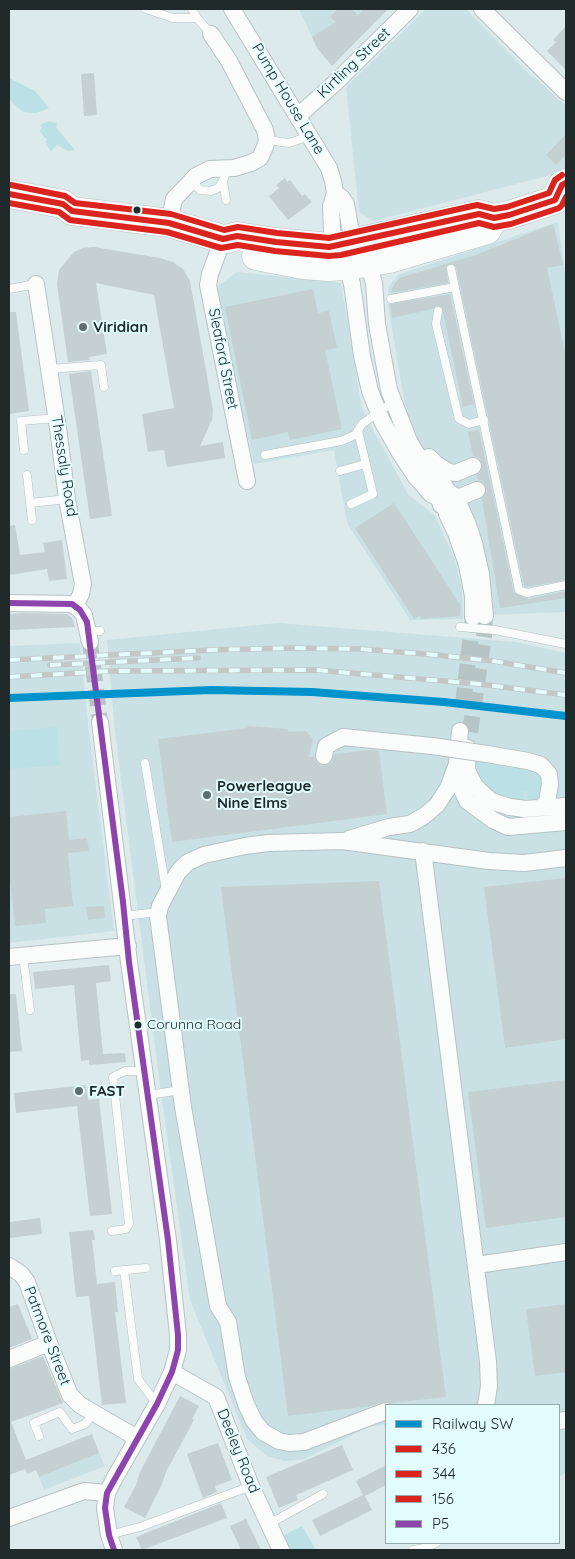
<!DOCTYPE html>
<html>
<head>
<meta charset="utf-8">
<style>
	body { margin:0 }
	#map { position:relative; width:575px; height:1559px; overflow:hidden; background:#dceaec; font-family:Quicksand,sans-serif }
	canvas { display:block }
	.frame { position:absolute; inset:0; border:10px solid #212a2b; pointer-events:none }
	.legend { position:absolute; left:385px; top:1404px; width:175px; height:140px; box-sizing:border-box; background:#e3fdff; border:1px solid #95a9aa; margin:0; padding:6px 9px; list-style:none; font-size:15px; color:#212a2b }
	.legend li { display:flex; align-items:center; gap:10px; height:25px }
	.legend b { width:25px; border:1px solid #95a9aa }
</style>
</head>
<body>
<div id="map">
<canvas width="575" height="1559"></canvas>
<div class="frame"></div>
<ul class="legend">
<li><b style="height:6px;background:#0092cb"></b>Railway SW</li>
<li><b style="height:6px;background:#dc241f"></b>436</li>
<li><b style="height:6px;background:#dc241f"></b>344</li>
<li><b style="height:6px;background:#dc241f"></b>156</li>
<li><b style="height:6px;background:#8e44ad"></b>P5</li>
</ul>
</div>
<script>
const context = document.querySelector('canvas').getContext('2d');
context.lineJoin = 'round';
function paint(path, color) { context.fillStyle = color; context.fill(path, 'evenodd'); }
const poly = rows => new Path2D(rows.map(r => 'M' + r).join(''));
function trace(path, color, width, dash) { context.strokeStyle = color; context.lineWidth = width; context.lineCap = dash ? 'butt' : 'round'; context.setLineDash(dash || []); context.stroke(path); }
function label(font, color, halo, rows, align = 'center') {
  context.font = font + ' Quicksand,sans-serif'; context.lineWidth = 4; context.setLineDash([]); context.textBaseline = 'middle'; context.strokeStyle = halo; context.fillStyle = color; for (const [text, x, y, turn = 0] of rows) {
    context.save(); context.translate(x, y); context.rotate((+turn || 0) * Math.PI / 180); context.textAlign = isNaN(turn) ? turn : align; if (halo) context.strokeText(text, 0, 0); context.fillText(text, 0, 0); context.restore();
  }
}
const built = poly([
	[299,9,388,9,332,66,317,48],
	[426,9,466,9,532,77,536,78,566,106,566,171,374,221,359,212,346,87],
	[558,222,566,280,566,612,492,615,410,435,387,299,389,286,397,276,406,272],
	[237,272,341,283,362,409,408,494,435,516,454,557,462,587,463,619,410,620,347,523,334,450,254,464,214,289],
	[278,623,516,642,566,653,566,1472,559,1477,559,1405,386,1405,386,1425,370,1426,305,1459,285,1461,267,1456,247,1439,190,1300,161,1093,115,732,107,640],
	[80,643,88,724,114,931,9,943,9,646],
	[99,1453,105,1466,44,1490,39,1477]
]);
const green = poly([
	[9,78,35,91,49,108,36,113,23,112,14,104,9,99],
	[48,121,57,123,56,127,75,150,68,151,57,145,51,151,45,141,47,140,40,132,39,133,42,127,40,125],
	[57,727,60,765,9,769,9,731],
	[474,760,530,767,537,769,544,781,542,794,536,800,529,802,527,791,523,791,523,801,508,799,495,793,486,785,478,774,477,765,474,765],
	[302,1526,316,1550,291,1550,284,1535]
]);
const building = poly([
	[338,9,352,9,358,15,364,9,388,9,332,66,317,48,312,37,336,22,330,17],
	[566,26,566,70,547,51,556,42,553,40],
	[94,73,97,115,84,116,81,74],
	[566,134,566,155,556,165,546,155],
	[285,178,287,182,290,180,302,196,305,194,312,202,288,220,269,196,279,188,276,185],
	[553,224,563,265,547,268,566,357,566,580,527,587,524,586,456,267,452,264,446,267,448,283,391,293,392,288,399,278,476,255],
	[94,247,160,258,173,262,183,269,190,281,213,410,212,420,200,446,223,442,225,458,167,467,164,450,148,452,142,414,174,408,154,295,96,283,107,354,89,357,90,360,68,362,57,284,59,270,74,252,83,248],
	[313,289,318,313,329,311,337,348,325,350,342,429,290,440,288,432,252,440,225,307],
	[450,294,474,404,463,407,442,307,436,306,433,309,392,318,390,304],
	[9,312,16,312,29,411,9,414],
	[91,371,112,516,90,519,69,374],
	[479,430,514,593,528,599,566,591,566,598,500,608,482,499,487,492,486,487,483,482,478,480,477,475,481,472,482,463,479,458,473,456,468,432],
	[394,503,461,606,460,616,422,619,420,616,414,619,355,528],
	[15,525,20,555,45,552,43,543,62,540,67,579,49,581,47,569,9,575,9,526],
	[21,613,67,614,72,618,75,627,9,630,9,614],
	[248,726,288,729,288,732,306,731,313,739,309,757,314,757,317,763,323,766,331,763,335,754,370,750,379,751,387,814,172,842,158,739,247,728],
	[66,811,69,840,87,838,89,851,68,853,73,906,45,909,46,923,15,926,9,868,9,817],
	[566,878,566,1039,505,1048,484,887],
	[379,881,446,1397,392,1403,383,1402,371,1406,288,1416,221,887],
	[104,906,105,918,88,920,86,907],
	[109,965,111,981,96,983,103,1054,125,1053,126,1062,89,1065,89,1060,81,1061,74,985,35,989,33,972],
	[9,994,16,994,22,1051,9,1052],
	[566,1080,566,1217,486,1228,468,1092],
	[86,1085,88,1100,99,1099,112,1214,90,1216,77,1106,16,1113,14,1093],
	[40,1218,42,1234,9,1238,9,1222],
	[93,1230,95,1240,92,1240,97,1284,115,1282,118,1312,115,1312,126,1403,102,1405,89,1296,76,1297,69,1232],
	[18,1304,32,1339,9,1348,9,1307],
	[566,1304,566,1372,535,1376,526,1309],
	[43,1356,63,1403,11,1422,26,1460,92,1434,99,1453,39,1477,36,1470,27,1474,25,1469,9,1475,9,1369],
	[180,1396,199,1406,192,1419,194,1420,166,1472,162,1484,145,1518,124,1507,136,1485,140,1472],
	[218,1443,232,1480,215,1486,217,1492,203,1498,187,1454],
	[342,1445,353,1470,296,1495,298,1500,279,1508,266,1477],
	[386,1465,386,1485,365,1496,372,1510,320,1536,312,1520,363,1495,356,1481],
	[221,1503,227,1518,142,1550,136,1537],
	[246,1519,261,1550,241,1550,230,1526]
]);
const streetTunnel = poly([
	[90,642,100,722],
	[463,704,473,617],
	[470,732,484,636,485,616]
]);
const lane = poly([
	[146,9,173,18,197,18,211,34],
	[192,9,197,18],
	[267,140,289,143,310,136],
	[191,180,200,190,211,191,218,188,223,181,227,168],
	[223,181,226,200],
	[451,269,519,590,527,593,566,585],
	[9,289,36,284],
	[391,299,455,287],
	[438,311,436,324,459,419,469,424,484,420],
	[50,369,101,365,104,387],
	[24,450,21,421,57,418],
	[265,455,341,441,355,435,362,424,393,402],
	[340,471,365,464],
	[27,475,32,520],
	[30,503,67,499],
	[351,504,373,494,358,431],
	[460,627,495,630,566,644],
	[88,631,100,631],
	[145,763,166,890],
	[124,916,159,912],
	[23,956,30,1010],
	[148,1095,181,1090],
	[112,1231,126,1229,129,1224,113,1077,125,1071,145,1071],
	[124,1270,138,1379,157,1404],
	[115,1271,146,1268],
	[39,1436,34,1423,60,1412,72,1429,85,1424,94,1412],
	[269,1524,323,1494],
	[109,1535,140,1527,251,1486],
	[413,1550,424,1548,436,1543]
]);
const street = poly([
	[232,9,329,168,333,181,335,193,331,206,332,231,347,266,352,284,362,356,370,391,382,421,400,453,416,477,431,494,439,498,441,505,446,507,447,514,456,533,467,565,473,596,473,617],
	[482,9,566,92],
	[298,116,335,83,410,9],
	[335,193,342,198,346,204,350,227,368,262,374,283,377,324,389,390,409,441,421,461,444,485,448,492,455,496,467,522,474,543,481,574,485,616],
	[169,223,174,199,196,176,210,169,234,168,251,163,260,158,265,147,267,140,265,130,229,61,211,34],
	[223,239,210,274,208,285,247,481],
	[36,284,58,428,67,499,83,584,81,594,75,606],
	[429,457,436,464,449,472,456,473,473,466],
	[455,499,477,490],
	[9,603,72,604,80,610,84,615,90,642],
	[100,722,129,962,168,1240,178,1335,178,1350,172,1372,157,1404,114,1479,107,1493,105,1508,109,1535,114,1550],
	[468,748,467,770,475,786,491,801,510,807,525,809,566,806],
	[487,754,528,761,541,765,549,774,550,784,547,802,540,808],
	[324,756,326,746,343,737,432,746],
	[457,767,458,781,467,801,493,820,508,827,566,822],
	[349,839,389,827,410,824,424,816,437,805,448,788,457,764,460,731],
	[423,851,488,1362,489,1386,486,1405],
	[9,957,128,946],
	[477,1265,566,1252],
	[9,1266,21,1274,27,1282,49,1343,70,1395,80,1405,137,1438],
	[9,1359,49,1343],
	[172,1372,216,1397,251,1486,281,1550],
	[386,1411,304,1442,289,1443,279,1441,263,1432,254,1421,246,1404,237,1377,228,1322,218,1306,183,1107,158,916,160,906,178,872,188,862,204,855,245,846,268,843,342,841,489,861,524,863,566,858],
	[559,1421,566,1420],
	[9,1518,84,1491,107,1493]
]);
const highway = poly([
	[9,194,63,204,72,211,169,223,223,239,227,239,237,236,276,242,329,247,339,246,479,214,494,218,509,215,555,200,562,185,566,183],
	[256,256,303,265,328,267,347,266,389,259,487,230,493,218]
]);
const rail = poly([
	[9,660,211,650,291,648,359,649,426,654,493,661,566,673],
	[50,665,198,658],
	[9,677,110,671,316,670,479,684,566,695]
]);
const streetBridge = poly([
	[432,746,487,754]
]);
const bus1 = poly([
	[9,194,63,204,72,211,169,223,223,239,237,236,276,242,329,247,479,214,494,218,509,215,555,200,562,185,566,183]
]);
const bus2 = poly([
	[9,203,59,212,70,220,167,232,221,248,238,245,275,251,329,256,341,255,479,223,494,227,511,224,559,208,562,205,566,197]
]);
const bus3 = poly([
	[11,185,65,196,75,203,171,214,224,230,238,227,277,233,329,238,477,205,494,209,507,207,549,193,555,180,562,175]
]);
const bus4 = poly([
	[9,603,72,604,80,610,87,622,123,902,129,962,168,1240,178,1335,178,1350,172,1372,157,1404,107,1493,105,1508,109,1535,114,1550]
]);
const rail1 = poly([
	[9,698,211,690,312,692,444,702,566,716]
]);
const markers = [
	[137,210,4.5,"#212a2b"],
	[83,327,5,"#626d6f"],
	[207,795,5,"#626d6f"],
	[138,1025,4.5,"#212a2b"],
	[79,1091,5,"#626d6f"]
];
const busNames = [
	["Corunna Road",147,1025]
];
const streetNames = [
	["Kirtling Street",354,63,-44],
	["Pump House Lane",288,99,59],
	["Sleaford Street",223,359,79],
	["Thessaly Road",64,466,81],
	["Patmore Street",47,1336,69],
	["Deeley Road",238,1451,68]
];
const poiNames = [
	["Viridian",93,327],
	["Powerleague",217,786],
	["Nine Elms",217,803],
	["FAST",89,1091]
];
paint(built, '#c9e1e4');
paint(green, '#bce1e4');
paint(building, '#c4d0d1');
trace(streetTunnel, '#b7c4c5', 16, [16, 8]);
trace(lane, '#b7c2c3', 9);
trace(street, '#b7c2c3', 18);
trace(highway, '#b7c2c3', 29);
trace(lane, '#fafcfc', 8);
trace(street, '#fafcfc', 16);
trace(highway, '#fafcfc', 28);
trace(rail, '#c3c7c8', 5.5);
trace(rail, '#e3fdff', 4, [11]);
trace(streetBridge, '#b7c2c3', 18, []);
trace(streetBridge, '#fafcfc', 16);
trace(bus1, '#dc241f', 6);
trace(bus2, '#dc241f', 6);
trace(bus3, '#dc241f', 6);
trace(bus4, '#8e44ad', 6);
trace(rail1, '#0092cb', 8);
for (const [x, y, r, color] of markers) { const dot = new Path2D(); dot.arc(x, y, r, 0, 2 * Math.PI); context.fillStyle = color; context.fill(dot); trace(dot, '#e3fdff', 2); }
label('14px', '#212a2b', '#e3fdff', busNames, 'left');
label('15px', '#212a2b', '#e3fdff', streetNames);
label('bold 15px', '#212a2b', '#e3fdff', poiNames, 'left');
</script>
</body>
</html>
